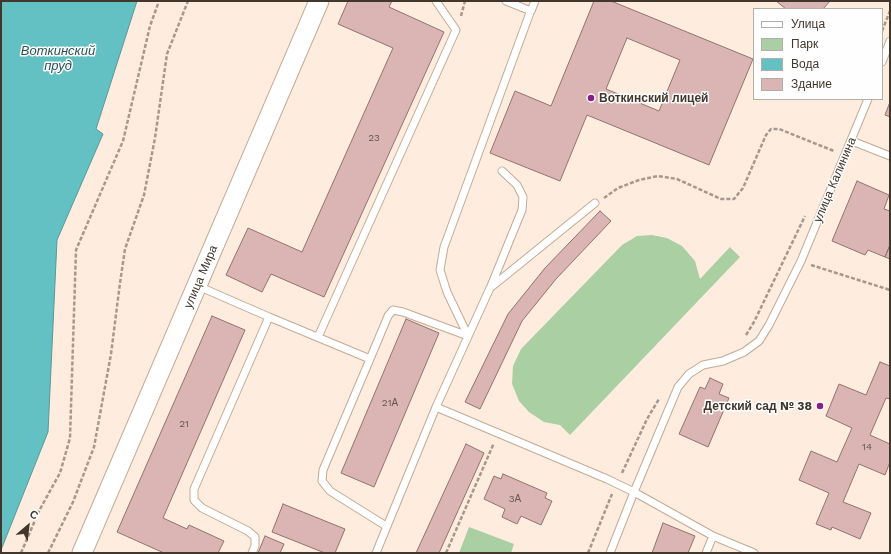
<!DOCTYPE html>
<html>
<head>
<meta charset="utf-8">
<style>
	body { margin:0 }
	#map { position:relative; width:891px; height:554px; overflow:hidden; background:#feeddf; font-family:"Work Sans",sans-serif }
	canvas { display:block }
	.frame { position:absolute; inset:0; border:2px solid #41372d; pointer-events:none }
	.legend { position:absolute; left:753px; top:8px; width:130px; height:92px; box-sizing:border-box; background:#fefefe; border:1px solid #b2aeaa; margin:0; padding:5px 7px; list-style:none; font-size:12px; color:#41372d }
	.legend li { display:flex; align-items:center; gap:8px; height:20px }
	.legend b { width:20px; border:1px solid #b2aeaa }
	.north { position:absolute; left:8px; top:506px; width:40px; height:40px; -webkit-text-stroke:3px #fefefe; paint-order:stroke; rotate:28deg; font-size:11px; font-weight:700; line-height:16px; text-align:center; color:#41372d }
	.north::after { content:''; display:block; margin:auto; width:14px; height:18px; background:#41372d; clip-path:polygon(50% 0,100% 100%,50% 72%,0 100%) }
</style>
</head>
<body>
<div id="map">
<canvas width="891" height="554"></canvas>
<div class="frame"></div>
<ul class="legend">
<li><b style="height:5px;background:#fff"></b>Улица</li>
<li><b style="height:11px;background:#aacfa2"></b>Парк</li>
<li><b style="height:11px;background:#63c0c3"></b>Вода</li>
<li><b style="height:11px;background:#dab5b3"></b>Здание</li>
</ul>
<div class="north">С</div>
</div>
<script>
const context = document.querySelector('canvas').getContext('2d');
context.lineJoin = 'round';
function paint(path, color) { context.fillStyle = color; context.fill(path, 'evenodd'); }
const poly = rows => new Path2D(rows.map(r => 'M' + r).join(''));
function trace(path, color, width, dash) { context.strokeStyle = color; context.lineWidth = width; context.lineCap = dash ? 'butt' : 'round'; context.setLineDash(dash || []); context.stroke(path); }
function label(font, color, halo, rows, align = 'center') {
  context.font = font + ' "Work Sans",sans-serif'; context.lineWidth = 3; context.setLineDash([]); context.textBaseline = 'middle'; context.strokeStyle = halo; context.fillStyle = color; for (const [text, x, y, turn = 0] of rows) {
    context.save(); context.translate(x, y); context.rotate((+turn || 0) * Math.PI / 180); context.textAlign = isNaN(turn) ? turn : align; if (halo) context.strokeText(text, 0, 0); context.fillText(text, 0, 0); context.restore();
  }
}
const green = poly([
	[652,235,667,238,682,246,695,261,700,279,730,247,740,257,570,435,560,425,544,422,529,412,519,401,512,384,513,366,521,349,622,245,637,236],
	[469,527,514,544,511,553,459,553]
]);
const water = poly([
	[1,1,137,1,96,129,103,134,57,240,48,432,1,550,1,1]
]);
const building = poly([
	[348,1,392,1,389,7,444,32,324,297,271,274,262,292,226,275,248,228,302,252,393,48,338,24,348,1],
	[594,1,611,1,753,59,709,165,587,115,560,181,490,153,515,91,551,106,594,1],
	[627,38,680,60,659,111,606,89,627,38],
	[776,1,830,1,823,9,786,9,776,1],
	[890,102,890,117,885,115,890,102],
	[857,181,889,195,884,209,890,211,890,245,885,257,868,250,865,255,832,241,857,181],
	[600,211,611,221,556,279,522,321,480,409,465,402,508,314,545,268,600,211],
	[890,245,890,259,885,257,890,245],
	[212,316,245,330,163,518,187,529,189,525,224,541,218,553,164,553,117,532,212,316],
	[406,319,439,333,374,487,341,473,406,319],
	[880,362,890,366,890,399,886,398,870,435,890,444,890,462,885,475,859,464,843,502,871,513,860,539,832,527,831,530,816,524,829,493,799,480,811,451,837,462,852,428,826,416,839,384,866,395,880,362],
	[710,378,723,384,719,394,729,398,708,447,679,434,700,387,705,389,710,378],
	[466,444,484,453,439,553,416,553,466,444],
	[503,474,547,493,545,498,552,501,541,525,521,516,517,524,502,517,505,509,484,499,494,476,501,479,503,474],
	[283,504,345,529,335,553,325,553,272,532,283,504],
	[663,523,695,536,688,553,652,553,663,523],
	[265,536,284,544,280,553,258,553,265,536]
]);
const path = poly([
	[461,16,465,1],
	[882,31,890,11],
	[604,198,618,188,639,180,658,176,677,179,721,199,734,199,743,188,766,135,771,129,779,129,834,151],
	[811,265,890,290],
	[746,335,754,322,805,216],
	[622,473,647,419,659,399],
	[21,553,39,511,60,473,70,438,76,250,123,141,150,26,159,1],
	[48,553,73,502,94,447,111,354,120,283,125,249,144,195,155,138,167,54,188,1],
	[446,553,494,443],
	[588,553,612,494]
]);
const service = poly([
	[506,1,531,11,535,1],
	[882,62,890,41],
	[852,141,890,156],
	[198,286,269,317,194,489,194,500,202,508,248,531,255,537,255,546,252,553],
	[491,286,522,210,523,197,517,185,502,171],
	[269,317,370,359,323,470,322,481,330,491,386,526],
	[468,336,447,292,440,270,444,247,531,10],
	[318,337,456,30,436,1],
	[370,359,388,316,393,310,403,312,468,336],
	[436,407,607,479,634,492,713,536,754,553],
	[376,553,436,407,490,288,595,203],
	[610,553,634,492,678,387,689,374,703,365,723,361,744,352,759,341,769,325,801,261,868,99],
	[706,553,713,536]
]);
const secondary = poly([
	[82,553,319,1]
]);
const markers = [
	[591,98,4,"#891f85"],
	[820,406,4,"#891f85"]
];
const numberNames = [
	["23",374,138],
	["21А",390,403],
	["21",184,424],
	["14",867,447],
	["3А",515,499]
];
const poiNames = [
	["Воткинский лицей",599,98],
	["Детский сад № 38",812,406,"right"]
];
const streetNames = [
	["улица Калинина",835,180,-67],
	["улица Мира",201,277,-67]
];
const waterNames = [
	["Воткинский",58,51],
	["пруд",58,66]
];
paint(green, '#aacfa2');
paint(water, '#63c0c3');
trace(water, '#599796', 1);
paint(building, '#dab5b3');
trace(building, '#93716f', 1);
trace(service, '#c4aa94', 9);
trace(secondary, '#c4aa94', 21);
trace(path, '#a6988c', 2.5, [4, 2]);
trace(service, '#fff', 7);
trace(secondary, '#fff', 19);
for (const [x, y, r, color] of markers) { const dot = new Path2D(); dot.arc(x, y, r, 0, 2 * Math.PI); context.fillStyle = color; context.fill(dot); trace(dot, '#fefefe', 1.5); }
label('10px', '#67564e', null, numberNames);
label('bold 12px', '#41372d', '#fefefe', poiNames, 'left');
label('12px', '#41372d', '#fefefe', streetNames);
label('italic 13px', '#285254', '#fefefe', waterNames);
</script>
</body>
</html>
